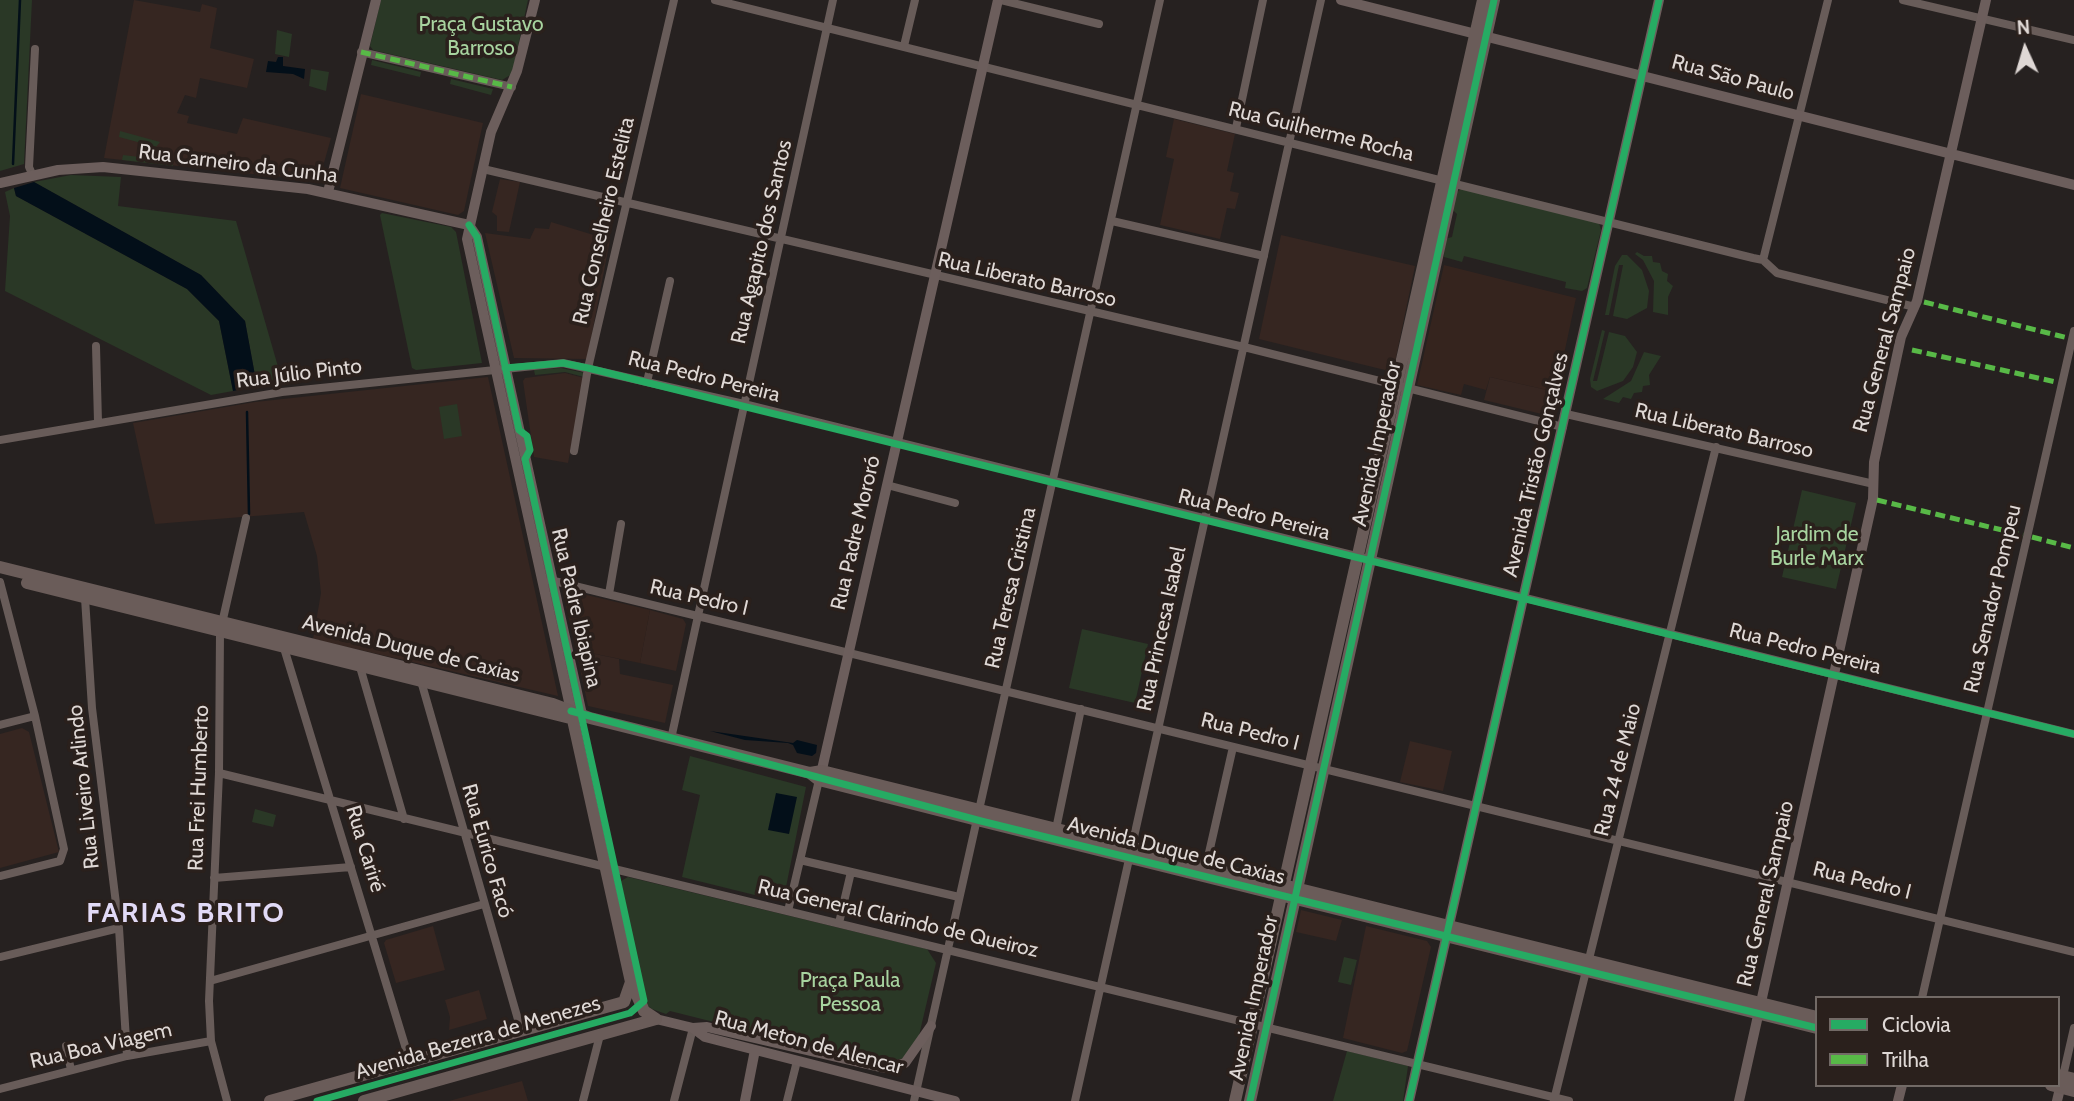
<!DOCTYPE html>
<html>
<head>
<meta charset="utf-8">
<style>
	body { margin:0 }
	#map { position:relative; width:2074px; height:1101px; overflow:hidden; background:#262120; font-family:Cabin,sans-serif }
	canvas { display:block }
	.legend { position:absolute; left:1815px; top:996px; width:245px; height:91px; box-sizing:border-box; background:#2a201c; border:2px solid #726a66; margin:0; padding:9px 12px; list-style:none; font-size:21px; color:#dfd8d5 }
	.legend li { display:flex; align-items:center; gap:14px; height:35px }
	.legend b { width:35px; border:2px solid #726a66 }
	.north { position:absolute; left:1990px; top:14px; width:70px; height:70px; -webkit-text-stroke:5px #2a201c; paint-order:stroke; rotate:356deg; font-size:19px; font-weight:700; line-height:28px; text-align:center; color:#dfd8d5 }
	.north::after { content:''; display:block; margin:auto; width:24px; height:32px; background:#dfd8d5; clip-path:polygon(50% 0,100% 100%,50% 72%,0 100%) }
</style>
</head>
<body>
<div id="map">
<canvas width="2074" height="1101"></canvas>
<ul class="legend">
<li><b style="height:9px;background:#26ab63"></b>Ciclovia</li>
<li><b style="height:9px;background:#58b947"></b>Trilha</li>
</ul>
<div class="north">N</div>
</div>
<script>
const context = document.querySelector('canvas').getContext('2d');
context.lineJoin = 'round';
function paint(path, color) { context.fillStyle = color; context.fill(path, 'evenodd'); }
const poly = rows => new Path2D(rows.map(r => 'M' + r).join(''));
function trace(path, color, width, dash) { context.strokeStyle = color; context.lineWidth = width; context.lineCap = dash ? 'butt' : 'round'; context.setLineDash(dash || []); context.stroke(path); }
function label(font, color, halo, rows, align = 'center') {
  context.font = font + ' Cabin,sans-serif'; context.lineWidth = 7; context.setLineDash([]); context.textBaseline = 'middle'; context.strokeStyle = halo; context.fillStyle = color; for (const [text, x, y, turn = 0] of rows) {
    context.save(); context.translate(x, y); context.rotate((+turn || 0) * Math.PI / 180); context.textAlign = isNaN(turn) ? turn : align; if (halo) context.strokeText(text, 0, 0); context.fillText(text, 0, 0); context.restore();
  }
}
const built = poly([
	[134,0,200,12,202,4,217,8,210,48,254,59,247,88,200,78,196,98,185,95,177,113,189,116,187,123,237,134,243,118,331,138,320,177,315,180,253,174,104,158],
	[361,94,483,123,464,211,458,215,340,188],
	[1174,119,1235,134,1227,171,1234,173,1230,191,1239,193,1235,209,1227,208,1220,239,1160,225,1174,159,1166,157],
	[500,179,520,182,509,232,497,231,497,216,492,212],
	[551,222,610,240,587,359,514,358,485,233,530,239,535,228,549,229],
	[1281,235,1415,266,1393,372,1259,339],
	[565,373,584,378,568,463,534,457,523,381,525,378],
	[488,377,558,696,313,639,321,593,317,556,304,512,155,524,133,423,255,402],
	[1490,377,1556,392,1550,416,1484,400],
	[650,610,683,619,686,624,676,671,640,663],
	[576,650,619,659,620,674,673,685,665,723,588,706],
	[22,728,29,732,59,852,0,868,0,734],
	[1410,741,1452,751,1443,791,1400,782],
	[1301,910,1342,920,1336,941,1296,932],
	[433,926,445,970,396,983,384,943,386,940],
	[1366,926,1427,941,1431,947,1407,1051,1402,1053,1343,1038],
	[479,990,487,1019,449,1030,450,1017,445,1000],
	[522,1081,528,1101,449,1101]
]);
const medical = poly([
	[1444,265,1576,298,1556,392,1490,377,1486,390,1464,384,1461,395,1417,385],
	[566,590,650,610,640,663,576,650,563,593]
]);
const green = poly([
	[0,0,32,0,24,164,0,171],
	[381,0,528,0,512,74,502,80,373,50,370,46],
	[277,30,292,34,289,57,275,54],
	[372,60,421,72,420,77,371,65],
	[311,69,329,72,326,91,309,86],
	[451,79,493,89,491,95,450,84],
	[120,131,160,142,156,147,119,137],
	[123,155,173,161,173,166,122,160],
	[71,175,121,177,118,206,236,221,283,384,257,386,245,321,201,275,34,182],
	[14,188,16,196,187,289,219,321,233,391,211,395,5,291,10,216,5,192],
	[1462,188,1599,223,1601,230,1587,288,1582,291,1565,288,1566,282,1464,256,1462,262,1444,257,1445,239,1452,237,1457,214,1452,209,1457,192],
	[382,213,451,227,456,232,482,363,416,370,412,368,380,215],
	[1637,252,1644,256,1652,256,1653,262,1660,263,1662,271,1668,274,1667,281,1673,286,1668,297,1668,315,1653,312,1654,281,1643,260,1635,254],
	[1622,255,1627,255,1642,270,1649,291,1647,308,1627,319,1613,316,1623,265,1619,265,1609,315,1605,315,1615,266],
	[1602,330,1605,331,1593,381,1597,381,1609,332,1625,336,1637,352,1633,367,1623,381,1597,391,1591,387,1590,379],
	[1644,352,1661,356,1649,375,1650,385,1643,386,1642,392,1634,393,1631,399,1623,397,1619,403,1603,399,1631,381],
	[561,368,585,373,584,377,565,372,535,375,534,370],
	[457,404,462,436,444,439,439,407],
	[1802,490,1856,503,1836,589,1782,577],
	[1082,629,1148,644,1135,703,1069,688],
	[690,756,806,787,783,902,682,877,700,795,682,790],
	[255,809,276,815,273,827,252,822],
	[628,877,927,949,936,963,917,1044,908,1057,881,1064,670,1011,666,1014,652,1009,646,1004,621,881],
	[1344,957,1357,960,1351,985,1338,982],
	[1347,1051,1408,1066,1403,1101,1333,1101]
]);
const water = poly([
	[278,57,283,57,283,66,305,69,304,79,293,74,266,72,268,61,276,62],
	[34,182,201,275,245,321,257,386,233,391,219,321,187,289,16,196,14,188],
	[710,731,793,743,797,740,817,745,816,753,812,756,797,753,793,745,788,743,745,740],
	[776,793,797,797,789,834,768,830]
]);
const stream = poly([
	[13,164,20,0],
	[247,412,249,514]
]);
const street = poly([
	[715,0,1753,258,1763,260,1777,273,1915,307],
	[1001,0,1099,24],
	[1903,0,2074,40],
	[904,46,915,0],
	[361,52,512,87],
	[1236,128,1263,0],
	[483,169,1248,348,1563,427],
	[33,176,29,167,35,49],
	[1112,221,1264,256],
	[1763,260,1828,0],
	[96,346,98,422],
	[647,382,670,281],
	[1566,414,1874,484],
	[0,440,282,392,563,363,744,404,2074,734],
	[574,451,588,368,674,0],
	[887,485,955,503],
	[550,580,2074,952],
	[0,582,35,716,64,849,60,861,0,876],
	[609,594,621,524],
	[85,598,92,708,119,928,127,1056],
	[284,648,410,1062],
	[360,667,404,819],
	[421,681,521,1030],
	[0,725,35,716],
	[671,739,833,0],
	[219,773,1569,1101],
	[1056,829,1081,709],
	[800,860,959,897],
	[1206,866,1233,747],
	[214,878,351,867],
	[788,911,819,780],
	[839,923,851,872],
	[0,957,119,928],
	[210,981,484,904],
	[1922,998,2074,331],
	[66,1046,71,1070],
	[2063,1076,2074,1028],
	[0,1089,127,1056,211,1041],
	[1554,1100,1716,447],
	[227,1101,211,1041,209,1001,219,773,220,632,246,518],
	[583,1101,600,1035],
	[674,1101,693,1028],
	[787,1101,797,1061],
	[914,1101,1160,0],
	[1075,1101,1321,0]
]);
const secondary = poly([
	[535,0,517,71,491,132,467,239,571,711],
	[1341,0,2074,185],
	[0,183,58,170,103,167,308,189,469,225],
	[328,192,376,0],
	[469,225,477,237,583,719],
	[820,778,998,0],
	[656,1019,693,1028,705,1037,955,1101],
	[693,1028,707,1027,884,1068,905,1063,931,1026],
	[745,1101,755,1050],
	[1409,1101,1659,0],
	[1739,1101,1873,499,1874,462,1901,337,1917,301,1986,0],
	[1898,1101,1902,1085],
	[2057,1101,2062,1080]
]);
const primary = poly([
	[0,567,553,704,590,718,810,773,819,780,981,821,1817,1028],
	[27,583,574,719],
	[571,711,631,982,644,1011,656,1019],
	[810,773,822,771,1817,1017],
	[2058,1075,2074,1079],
	[2051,1085,2074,1091],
	[270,1101,624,1002,631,982],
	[364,1101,656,1019],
	[1235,1101,1483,0],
	[1250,1101,1494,0]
]);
const quiet = poly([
	[361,52,512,87],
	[1924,302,2068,338],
	[1912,350,2056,382],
	[1877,500,2023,535],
	[2032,537,2074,548]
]);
const cycleway = poly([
	[505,368,563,363,588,368,2074,734],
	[571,711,981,821,1817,1028],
	[317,1101,630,1013,644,1001,525,459,530,450,527,436,519,430,477,237,469,225],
	[1250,1101,1494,0],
	[1409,1101,1659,0]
]);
const parkNames = [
	["Praça Gustavo",481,25],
	["Barroso",481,49],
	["Jardim de",1817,535],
	["Burle Marx",1817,559],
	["Praça Paula",850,981],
	["Pessoa",850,1005]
];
const streetNames = [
	["Rua São Paulo",1733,78,15],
	["Rua Guilherme Rocha",1321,132,14],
	["Rua Carneiro da Cunha",238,164,7],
	["Rua Conselheiro Estelita",604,221,-77],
	["Rua Agapito dos Santos",762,242,-77],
	["Rua Liberato Barroso",1027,280,13],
	["Rua General Sampaio",1885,340,-75],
	["Rua Júlio Pinto",299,374,-7],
	["Rua Pedro Pereira",704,377,14],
	["Rua Liberato Barroso",1724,431,13],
	["Avenida Imperador",1377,444,-78],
	["Avenida Tristão Gonçalves",1536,465,-77],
	["Rua Pedro Pereira",1254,515,14],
	["Rua Padre Mororó",856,533,-77],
	["Rua Teresa Cristina",1011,588,-77],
	["Rua Pedro I",699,598,13],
	["Rua Senador Pompeu",1993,599,-77],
	["Rua Padre Ibiapina",576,608,77],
	["Rua Princesa Isabel",1162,629,-78],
	["Avenida Duque de Caxias",411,649,14],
	["Rua Pedro Pereira",1805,649,14],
	["Rua Pedro I",1250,732,14],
	["Rua 24 de Maio",1618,770,-76],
	["Rua Liveiro Arlindo",84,787,-96],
	["Rua Frei Humberto",199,788,-88],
	["Rua Cariré",365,849,73],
	["Rua Eurico Facó",487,851,74],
	["Avenida Duque de Caxias",1176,851,14],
	["Rua Pedro I",1862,881,14],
	["Rua General Sampaio",1766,894,-77],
	["Rua General Clarindo de Queiroz",898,919,13],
	["Avenida Imperador",1254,998,-78],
	["Avenida Bezerra de Menezes",478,1038,-16],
	["Rua Meton de Alencar",809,1043,15],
	["Rua Boa Viagem",101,1046,-13]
];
const districtNames = [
	["FARIAS BRITO",186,914]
];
paint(built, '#362621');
paint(medical, '#35241e');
paint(green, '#2a3826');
paint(water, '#030f19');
trace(stream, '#030f19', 2.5);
trace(street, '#685c59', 8);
trace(secondary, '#6c5e5c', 10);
trace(primary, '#6a5c59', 12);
trace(quiet, '#58b947', 5, [10, 5]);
trace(cycleway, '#26ab63', 7);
label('21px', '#a7d39f', '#2a201c', parkNames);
label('21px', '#dfd8d5', '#2a201c', streetNames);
context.letterSpacing = '2px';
label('bold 28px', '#e2daf6', '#2a201c', districtNames);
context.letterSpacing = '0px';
</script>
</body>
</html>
